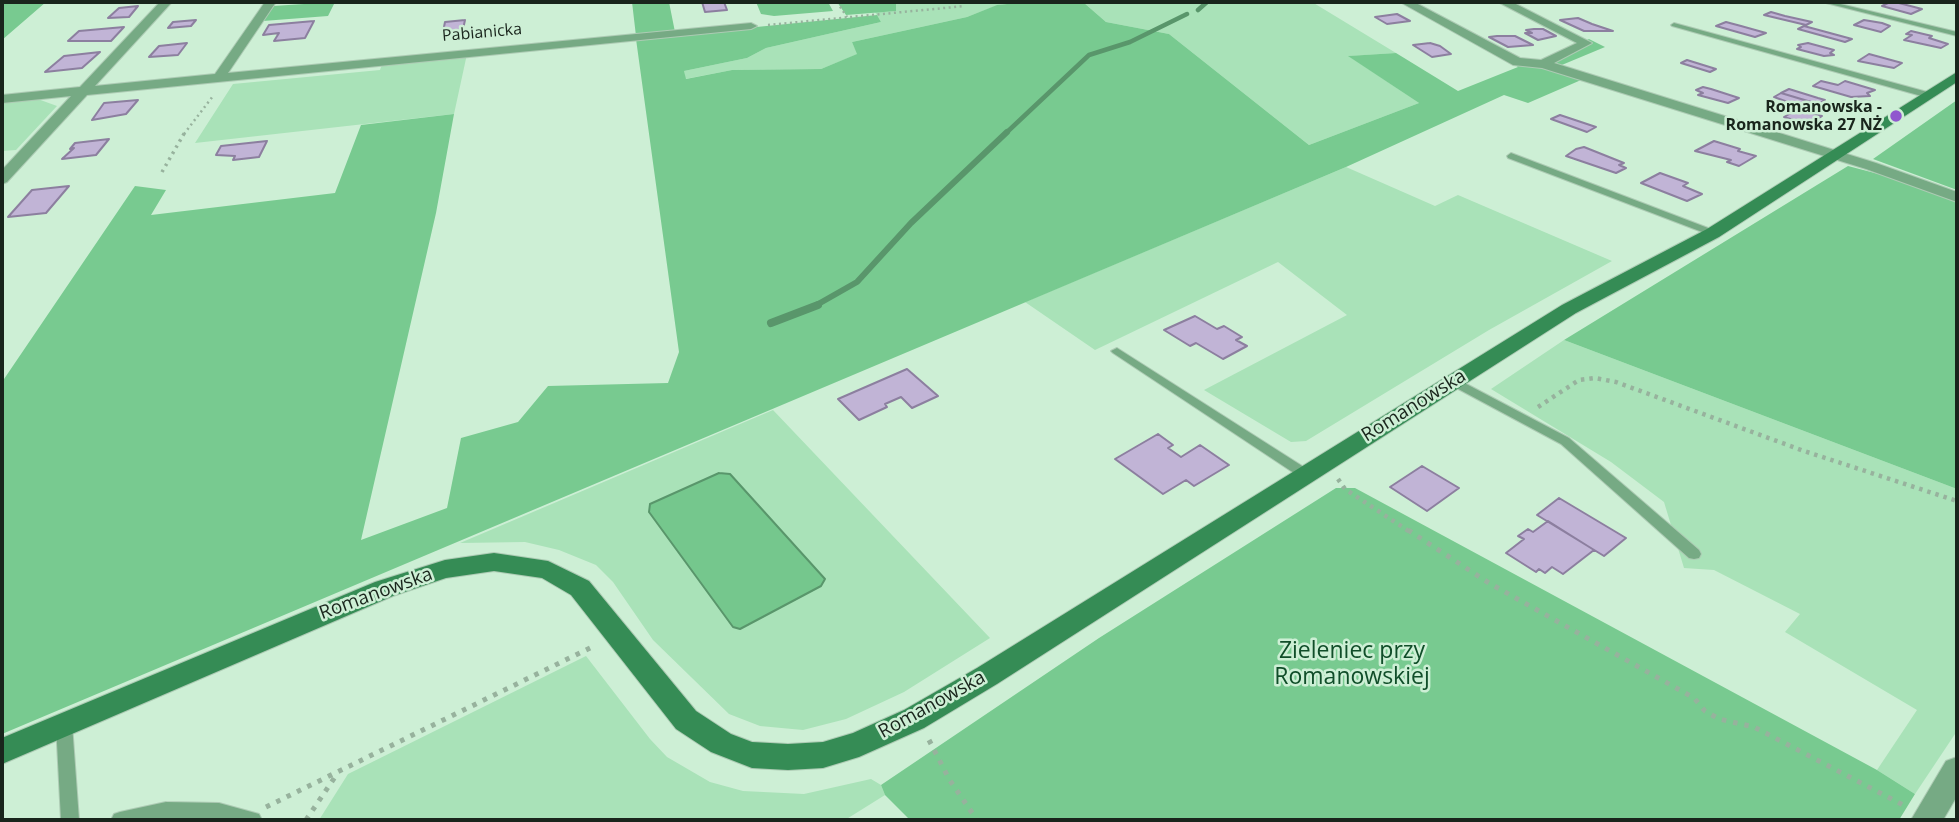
<!DOCTYPE html>
<html>
<head>
<meta charset="utf-8">
<style>
	body { margin:0 }
	#map { position:relative; width:1959px; height:822px; overflow:hidden; background:#cdefd5; font-family:"Open Sans",sans-serif }
	canvas { display:block }
	.frame { position:absolute; inset:0; border:4px solid #19251c; pointer-events:none }
</style>
</head>
<body>
<div id="map">
<canvas width="1959" height="822"></canvas>
<div class="frame"></div>
</div>
<script>
const context = document.querySelector('canvas').getContext('2d');
context.lineJoin = 'round';
function paint(path, color) { context.fillStyle = color; context.fill(path, 'evenodd'); }
const poly = rows => new Path2D(rows.map(r => 'M' + r).join(''));
function trace(path, color, width, dash) { context.strokeStyle = color; context.lineWidth = width; context.lineCap = dash ? 'butt' : 'round'; context.setLineDash(dash || []); context.stroke(path); }
function label(font, color, halo, rows, align = 'center') {
  context.font = font + ' "Open Sans",sans-serif'; context.lineWidth = 5; context.setLineDash([]); context.textBaseline = 'middle'; context.strokeStyle = halo; context.fillStyle = color; for (const [text, x, y, turn = 0] of rows) {
    context.save(); context.translate(x, y); context.rotate((+turn || 0) * Math.PI / 180); context.textAlign = isNaN(turn) ? turn : align; if (halo) context.strokeText(text, 0, 0); context.fillText(text, 0, 0); context.restore();
  }
}
const green = poly([
	[896,2,1026,2,998,5,967,17,852,42,858,54,821,69,732,70,685,79,684,71,747,58,766,48,881,22,875,12,896,11],
	[1083,2,1312,2,1396,53,1349,56,1419,103,1309,145,1169,34,1106,22],
	[467,54,454,114,195,143,233,84,380,70,383,62],
	[35,98,57,106,16,150,2,151,2,101],
	[1346,167,1435,206,1458,195,1612,261,1489,330,1306,441,1291,442,1204,390,1347,315,1278,262,1095,350,1025,302],
	[1564,340,1957,489,1957,731,1915,794,1877,770,1917,710,1785,632,1800,614,1714,570,1684,568,1664,502,1611,462,1491,389],
	[773,410,990,638,904,692,846,719,803,730,760,726,729,714,653,640,613,582,596,565,559,550,525,542,460,543],
	[586,656,650,739,667,757,710,782,743,791,804,794,871,779,881,785,885,795,845,820,319,820,348,774]
]);
const forest = poly([
	[2,2,46,2,2,40],
	[335,2,328,16,263,21,273,6],
	[632,2,669,2,675,32,636,36],
	[756,2,828,2,833,11,774,16,761,14],
	[837,2,896,2,896,11,846,15],
	[1027,2,1083,2,1106,22,1169,34,1309,145,1419,103,1348,56,1396,53,1458,91,1518,67,1511,62,1537,65,1589,39,1605,47,1557,67,1588,77,1528,103,1504,95,1346,167,2,734,2,382,135,186,166,190,151,215,335,193,361,125,454,114,436,213,361,540,447,508,461,438,518,422,548,386,668,383,679,352,636,39,877,15,881,22,766,48,747,58,684,71,686,79,732,70,821,69,857,54,852,42,967,17,997,5],
	[1957,100,1957,190,1873,159],
	[1848,166,1890,177,1957,202,1957,489,1564,340],
	[1336,488,1355,488,1877,770,1915,794,1899,820,910,820,885,795,881,785,1099,638]
]);
const water = poly([
	[719,473,730,474,825,579,821,586,740,629,733,627,649,512,650,504,719,473]
]);
const streamFar2 = poly([
	[1198,10,1207,2],
	[1005,134,1089,55,1130,42,1187,14]
]);
const streamFar1 = poly([
	[813,307,857,282,911,223,1007,132]
]);
const stream = poly([
	[771,323,818,305]
]);
const building = poly([
	[702,2,724,2,727,10,705,12,702,2],
	[1890,2,1895,2,1922,9,1911,14,1882,6,1890,2],
	[138,6,129,17,108,18,119,8,138,6],
	[1771,12,1785,16,1812,22,1806,25,1764,15,1771,12],
	[1397,14,1410,21,1387,24,1375,17,1397,14],
	[1578,18,1592,24,1613,31,1584,31,1560,20,1578,18],
	[196,20,191,26,168,28,173,22,196,20],
	[465,20,462,34,446,36,447,32,443,32,445,22,465,20],
	[1864,20,1882,23,1890,26,1881,32,1854,25,1864,20],
	[314,21,305,38,274,41,279,33,263,35,269,25,314,21],
	[1726,22,1741,26,1766,33,1755,37,1716,26,1726,22],
	[1804,26,1852,39,1845,42,1798,29,1804,26],
	[124,27,111,41,68,41,79,31,124,27],
	[1534,29,1543,29,1556,36,1538,40,1525,33,1532,33,1526,30,1534,29],
	[1911,31,1932,36,1929,38,1948,44,1941,48,1904,40,1912,35,1906,34,1911,31],
	[1497,36,1515,36,1533,45,1508,47,1489,37,1497,36],
	[187,43,178,55,149,57,159,46,187,43],
	[1430,43,1440,46,1451,54,1432,57,1413,45,1430,43],
	[1808,43,1834,50,1830,53,1834,55,1824,56,1797,49,1801,47,1798,45,1808,43],
	[100,52,82,68,45,72,64,56,100,52],
	[1869,54,1902,63,1894,68,1858,61,1869,54],
	[1687,60,1716,69,1710,72,1681,63,1687,60],
	[1821,81,1838,85,1845,81,1875,90,1867,93,1870,96,1851,97,1813,86,1821,81],
	[1703,87,1711,89,1739,98,1728,103,1698,95,1703,93,1696,90,1703,87],
	[1789,89,1818,98,1825,100,1818,104,1781,93,1789,89],
	[1781,93,1811,102,1805,106,1793,104,1774,97,1781,93],
	[138,100,126,114,92,120,104,103,138,100],
	[1798,109,1822,116,1809,125,1784,117,1798,109],
	[1560,115,1596,127,1587,132,1551,119,1560,115],
	[109,139,96,155,62,159,74,148,70,149,75,143,109,139],
	[267,141,259,157,233,160,235,156,216,155,221,146,267,141],
	[1714,141,1740,149,1738,151,1756,156,1739,166,1727,162,1731,160,1695,151,1714,141],
	[1584,147,1624,163,1619,165,1626,168,1616,173,1566,156,1576,149,1584,147],
	[1660,173,1688,183,1683,186,1702,194,1687,201,1641,183,1660,173],
	[69,186,46,213,8,217,32,190,69,186],
	[1195,316,1217,329,1224,326,1242,337,1236,340,1247,346,1223,359,1196,343,1190,346,1164,330,1195,316],
	[907,369,938,396,912,408,901,397,885,404,887,407,859,420,838,399,907,369],
	[1158,434,1173,445,1168,448,1181,457,1200,445,1229,465,1194,486,1186,480,1163,494,1115,459,1158,434],
	[1422,466,1459,488,1427,511,1390,487,1422,466],
	[1559,498,1626,538,1604,556,1537,515,1559,498],
	[1548,521,1594,550,1563,574,1552,567,1545,573,1539,569,1536,572,1506,553,1524,539,1518,536,1528,529,1533,532,1548,521]
]);
const pathFar3 = poly([
	[837,2,847,17],
	[768,25,965,6],
	[184,134,213,96]
]);
const pathFar2 = poly([
	[162,172,185,132]
]);
const pathFar1 = poly([
	[1538,407,1579,380,1595,378,1616,382,1804,451,1957,501],
	[1338,479,1345,489,1410,532]
]);
const path = poly([
	[1408,530,1489,583,1694,698,1705,711,1719,719,1754,727,1905,806],
	[929,740,949,779,977,820],
	[266,807,592,647],
	[306,820,337,774]
]);
const lane = poly([
	[1822,2,1832,2,1957,32,1957,36,1822,2],
	[1674,23,1931,93,1932,95,1925,97,1672,26,1671,25,1674,23],
	[1511,153,1716,231,1718,233,1713,236,1710,235,1508,158,1507,156,1511,153],
	[1117,348,1310,471,1312,474,1310,477,1300,477,1113,353,1111,351,1117,348],
	[1453,377,1569,438,1699,550,1701,554,1699,558,1694,559,1689,558,1561,444,1449,384,1447,381,1449,378,1453,377],
	[64,717,70,719,72,724,79,820,61,820,56,724,58,719,64,717],
	[166,802,219,803,259,814,262,820,166,818,157,820,111,820,114,814,120,812,166,802]
]);
const street = poly([
	[160,2,172,2,95,86,215,74,265,2,276,2,228,73,751,23,757,26,751,29,87,95,7,182,2,184,2,170,71,96,2,103,2,95,80,87,160,2],
	[1400,2,1414,2,1520,58,1541,60,1577,43,1498,2,1512,2,1592,43,1554,63,1876,163,1957,192,1957,202,1866,169,1542,68,1513,65,1400,2],
	[1957,757,1957,796,1943,820,1911,820,1946,761,1957,757]
]);
const secondary = poly([
	[1957,72,1957,82,1719,237,1576,313,997,684,924,728,859,757,823,768,788,770,752,768,711,752,676,729,571,595,542,578,494,571,446,578,393,596,2,764,2,738,375,582,445,560,494,553,548,561,589,581,696,711,731,734,752,742,788,744,823,742,853,733,904,710,977,668,1562,305,1707,229,1957,72]
]);
const markers = [
	[1896,116,7,"#9057ce"]
];
const farStreetnames = [
	["Pabianicka",482,33,-5]
];
const farPoinames = [
	["Romanowska -",1882,107],
	["Romanowska 27 NŻ",1882,125]
];
const streetNames = [
	["Romanowska",1414,406,-32],
	["Romanowska",376,594,-20],
	["Romanowska",932,705,-29]
];
const nearParknames = [
	["Zieleniec przy",1352,651],
	["Romanowskiej",1352,677]
];
paint(green, '#a9e2b8');
paint(forest, '#78ca90');
paint(water, '#75c78d');
trace(water, '#59966b', 2);
trace(streamFar2, '#59966b', 4.5);
trace(streamFar1, '#59966b', 6);
trace(stream, '#59966b', 8);
paint(building, '#c1b4d6');
trace(building, '#8c7f9f', 2);
trace(lane, '#adcbb4', 2);
trace(street, '#adcbb4', 2);
trace(secondary, '#adcbb4', 2);
trace(pathFar3, '#97b29d', 2.5, [2, 3.5]);
trace(pathFar2, '#97b29d', 3.5, [2.5, 4.5]);
trace(pathFar1, '#97b29d', 4.5, [3.5, 5]);
trace(path, '#97b29d', 5, [4.5, 7]);
paint(lane, '#76aa84');
paint(street, '#76aa84');
paint(secondary, '#358c55');
for (const [x, y, r, color] of markers) { const dot = new Path2D(); dot.arc(x, y, r, 0, 2 * Math.PI); context.fillStyle = color; context.fill(dot); trace(dot, '#cdefd5', 2.5); }
label('16px', '#19251c', '#cdefd5', farStreetnames);
label('bold 16px', '#19251c', '#cdefd5', farPoinames, 'right');
label('19px', '#19251c', '#cdefd5', streetNames);
label('23px', '#104e29', '#cdefd5', nearParknames);
</script>
</body>
</html>
